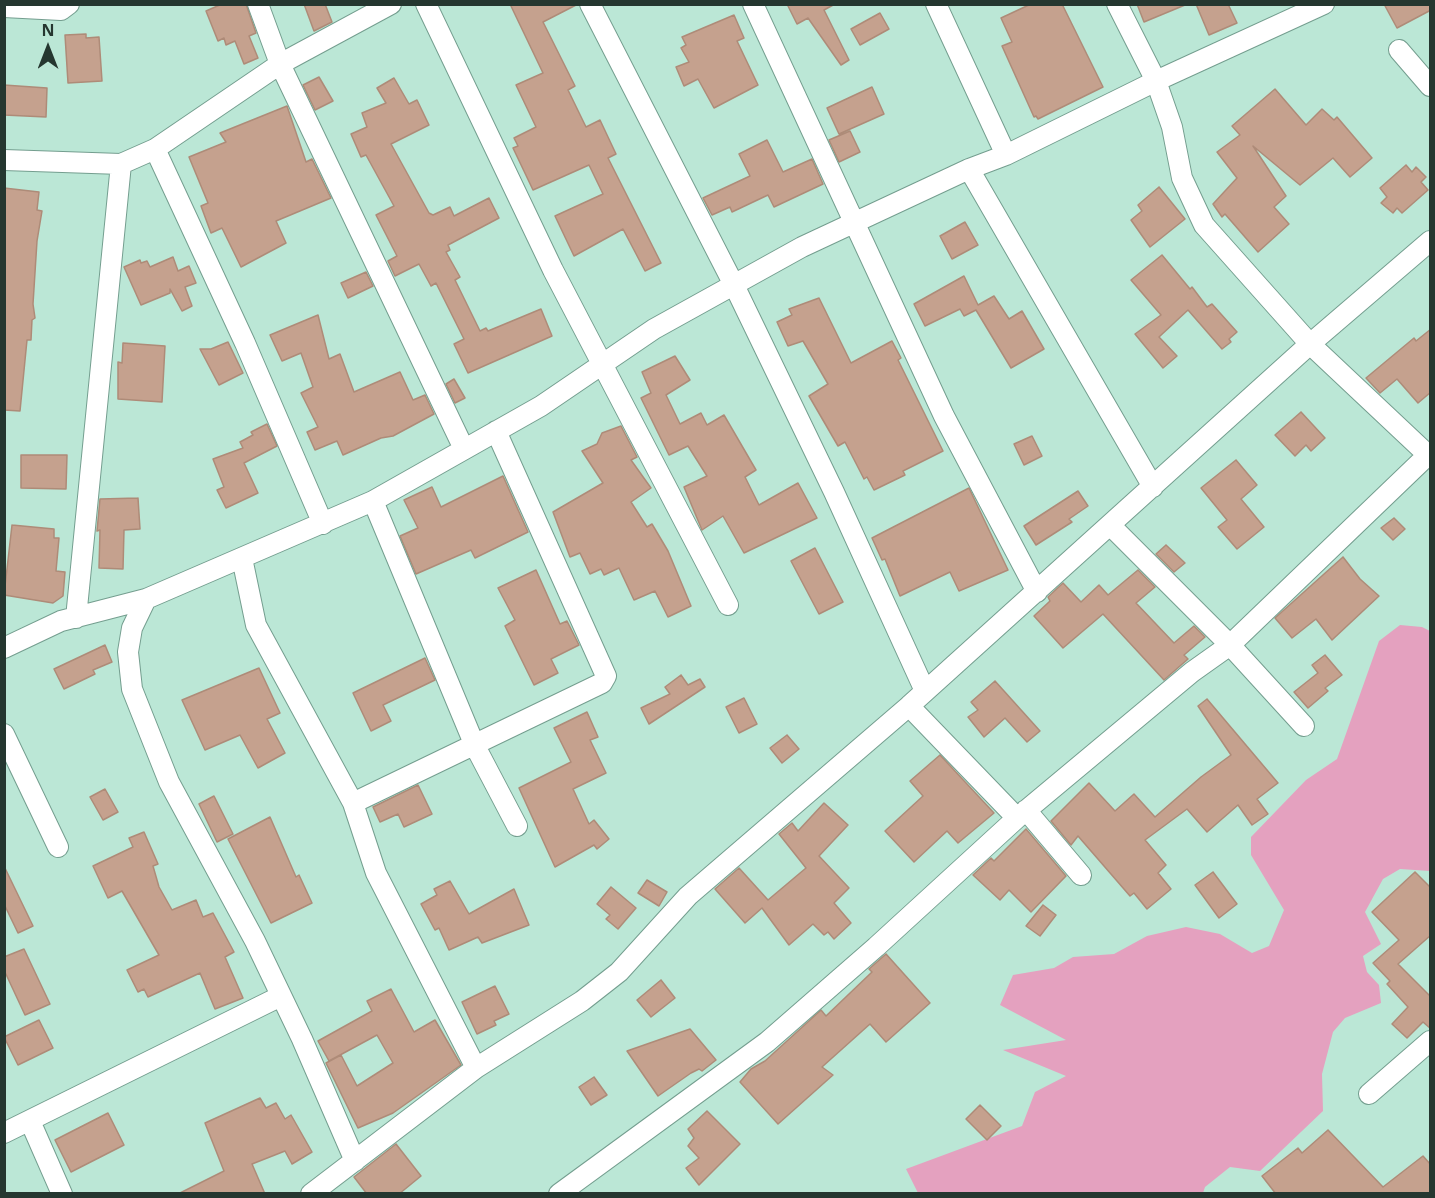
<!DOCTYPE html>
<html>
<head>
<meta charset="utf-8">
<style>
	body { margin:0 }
	#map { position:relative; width:1435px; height:1198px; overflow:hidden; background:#bbe7d6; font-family:"Open Sans",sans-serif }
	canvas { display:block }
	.frame { position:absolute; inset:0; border:6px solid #253730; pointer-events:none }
	.north { position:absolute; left:18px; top:18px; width:60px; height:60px; -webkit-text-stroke:4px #bbe7d6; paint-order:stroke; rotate:0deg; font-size:16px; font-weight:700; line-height:24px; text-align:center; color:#253730 }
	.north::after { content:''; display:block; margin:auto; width:21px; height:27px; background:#253730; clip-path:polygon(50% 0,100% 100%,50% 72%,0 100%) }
</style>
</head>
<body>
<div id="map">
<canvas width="1435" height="1198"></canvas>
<div class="frame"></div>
<div class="north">N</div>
</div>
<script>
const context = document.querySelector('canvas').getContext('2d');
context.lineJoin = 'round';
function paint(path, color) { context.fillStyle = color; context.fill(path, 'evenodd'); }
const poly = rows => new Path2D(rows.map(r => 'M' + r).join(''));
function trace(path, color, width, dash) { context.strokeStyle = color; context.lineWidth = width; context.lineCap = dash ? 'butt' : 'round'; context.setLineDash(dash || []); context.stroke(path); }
const green = poly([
	[1400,625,1422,627,1430,631,1430,871,1400,869,1383,879,1365,912,1381,944,1363,956,1367,972,1379,985,1381,1003,1345,1018,1333,1032,1322,1074,1323,1111,1260,1171,1230,1167,1205,1187,1203,1193,918,1193,906,1169,1022,1126,1035,1092,1066,1076,1003,1050,1066,1040,1000,1005,1013,975,1054,968,1073,957,1114,954,1147,936,1186,927,1220,934,1252,953,1269,946,1284,910,1251,855,1251,837,1306,780,1337,759,1379,641]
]);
const building = poly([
	[222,4,246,4,256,33,249,36,258,58,244,64,235,41,226,45,224,38,218,41,206,11,222,4],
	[304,4,325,4,332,22,314,31,304,4],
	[510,4,578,4,543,22,575,86,568,90,586,127,600,120,616,154,608,158,661,263,645,271,623,229,574,256,555,216,603,194,589,165,533,190,513,148,518,146,514,138,536,127,516,85,543,73,510,4],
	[787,4,835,4,824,10,849,60,841,65,808,18,797,24,787,4],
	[1031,4,1062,4,1103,87,1038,119,1036,116,1034,117,1002,46,1012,42,1001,18,1031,4],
	[1137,4,1185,4,1185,5,1144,22,1137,4],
	[1196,4,1228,4,1237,23,1209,35,1196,4],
	[1384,4,1431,4,1431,10,1397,28,1384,4],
	[880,13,889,29,860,45,851,29,880,13],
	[734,15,744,38,737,41,758,85,714,108,698,79,684,86,676,67,689,62,681,48,686,45,682,37,734,15],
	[86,34,86,38,99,37,102,81,68,83,65,35,86,34],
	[319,77,333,101,315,110,303,85,319,77],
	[394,78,409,104,417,100,429,125,391,144,429,213,433,215,450,207,454,216,489,198,499,218,448,245,450,250,446,252,460,277,455,280,480,331,486,328,488,331,541,309,552,336,468,373,454,344,464,339,436,283,431,286,419,264,395,276,388,261,397,256,376,215,394,206,366,155,361,157,351,134,367,127,362,113,386,103,377,88,394,78],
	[4,85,47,88,46,117,4,115,4,85],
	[872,87,884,114,839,134,827,108,872,87],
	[1275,89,1306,125,1322,109,1334,120,1337,117,1372,158,1350,177,1333,158,1300,185,1253,146,1286,196,1274,207,1289,224,1258,252,1225,214,1222,217,1213,204,1237,178,1217,152,1240,135,1232,126,1275,89],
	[287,106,306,162,312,159,331,198,276,221,286,243,241,267,222,228,211,233,201,206,208,203,189,157,226,142,220,133,287,106],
	[850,131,860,152,839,162,829,140,850,131],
	[767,140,783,172,812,159,823,184,774,207,768,195,732,212,730,207,712,215,703,198,750,176,739,154,767,140],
	[1406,165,1412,172,1416,167,1426,177,1421,182,1428,190,1402,213,1397,208,1393,213,1381,203,1387,197,1380,188,1406,165],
	[1159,187,1185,219,1150,247,1131,220,1142,211,1138,205,1159,187],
	[4,188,39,192,37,210,42,211,37,241,33,304,35,318,32,320,31,340,27,340,20,411,4,410,4,188],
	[965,222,978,245,952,259,940,236,965,222],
	[1162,255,1190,289,1192,287,1207,307,1212,304,1237,332,1229,339,1231,342,1222,349,1188,310,1159,337,1177,356,1163,368,1135,334,1161,315,1131,280,1162,255],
	[173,257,178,271,189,266,196,283,185,287,192,306,182,311,170,289,170,293,141,305,124,267,140,260,141,263,147,261,150,267,173,257],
	[366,272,373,286,348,298,341,283,366,272],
	[964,276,978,305,994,296,1009,319,1022,311,1044,349,1011,368,976,310,964,316,960,309,925,326,914,304,964,276],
	[819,298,851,363,892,341,901,358,898,360,943,451,903,471,905,475,874,490,867,477,864,479,845,442,838,446,809,396,828,384,803,341,788,346,777,322,792,315,789,309,819,298],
	[318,315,329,359,340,354,354,392,400,372,413,400,425,395,434,414,393,436,381,438,343,455,337,441,315,450,307,432,318,427,301,393,313,387,301,353,282,361,270,335,318,315],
	[1431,329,1431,392,1418,403,1397,379,1380,393,1366,378,1414,338,1416,341,1431,329],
	[228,342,243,373,219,385,200,349,211,349,228,342],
	[123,343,165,346,162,402,118,399,118,362,122,363,123,343],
	[675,356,690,380,666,395,680,424,701,413,707,425,724,415,756,470,745,477,759,505,798,483,817,518,744,553,723,516,702,530,684,487,707,476,688,446,669,455,641,398,651,393,642,372,675,356],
	[454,379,465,398,455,403,446,384,454,379],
	[1301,412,1325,438,1311,451,1306,445,1295,456,1275,435,1301,412],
	[267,424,277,446,244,463,258,493,226,508,217,490,224,487,213,459,243,448,240,442,253,435,251,432,267,424],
	[621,426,637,457,631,460,651,488,631,502,647,527,652,524,668,551,691,606,668,617,655,591,634,600,619,568,604,575,601,569,590,574,580,553,570,557,553,512,603,483,582,451,597,444,602,433,621,426],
	[1032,436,1042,456,1024,465,1014,444,1032,436],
	[21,455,67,455,66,489,21,488,21,455],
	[1236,460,1257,485,1241,499,1264,527,1237,549,1218,527,1227,520,1201,488,1236,460],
	[503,476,528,532,475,558,471,550,416,574,400,536,418,528,404,500,432,487,441,507,503,476],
	[969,488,1008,570,959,591,950,572,900,596,885,559,882,560,872,538,969,488],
	[1078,491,1088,506,1069,519,1072,522,1036,545,1024,526,1078,491],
	[138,498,140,529,124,530,123,569,99,568,100,530,97,531,100,499,138,498],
	[1394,518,1405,529,1393,540,1381,528,1394,518],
	[12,525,54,529,54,538,59,538,56,571,65,572,63,596,53,603,4,595,12,525],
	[1166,545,1185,563,1174,572,1156,554,1166,545],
	[815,548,843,602,819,614,791,561,815,548],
	[1343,557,1360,579,1379,596,1332,640,1316,619,1292,638,1275,618,1343,557],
	[536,570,560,624,567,621,579,645,551,659,558,673,534,685,505,626,515,620,498,588,536,570],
	[1138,570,1155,587,1136,603,1174,643,1194,626,1205,637,1184,655,1188,659,1164,680,1103,614,1063,648,1034,616,1050,601,1048,597,1063,583,1081,602,1099,585,1108,595,1138,570],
	[105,645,112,662,93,670,95,674,64,689,54,669,105,645],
	[1325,655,1342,675,1325,688,1328,691,1308,708,1294,692,1318,673,1312,665,1325,655],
	[425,658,435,680,383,705,391,721,371,731,353,693,425,658],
	[259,668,280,713,267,719,285,753,258,768,240,735,205,750,182,700,259,668],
	[681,675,688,685,700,679,705,687,649,724,641,708,670,694,665,687,681,675],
	[995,681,1040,731,1027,742,1005,718,984,737,968,717,978,710,971,702,995,681],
	[744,698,757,724,739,733,726,707,744,698],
	[1207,699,1278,783,1257,799,1268,814,1252,825,1238,805,1207,832,1187,809,1145,840,1166,865,1158,873,1171,889,1147,909,1134,893,1130,896,1078,836,1071,845,1051,821,1089,783,1115,811,1134,794,1155,817,1201,777,1231,755,1198,706,1207,699],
	[587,712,598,737,590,740,606,773,573,789,589,824,594,820,609,839,597,849,594,845,555,867,519,788,571,762,554,728,587,712],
	[787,735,799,749,782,763,770,748,787,735],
	[940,755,994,813,958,843,947,831,914,862,885,831,923,796,910,781,940,755],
	[418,785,432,814,404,827,398,814,380,822,373,807,418,785],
	[105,789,118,812,103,820,90,797,105,789],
	[214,796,233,834,217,842,199,804,214,796],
	[824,803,848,825,819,856,849,888,834,903,851,923,834,939,828,932,824,935,813,924,789,945,762,908,745,923,715,889,739,868,768,900,806,868,779,834,792,823,798,831,824,803],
	[270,817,296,877,299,875,312,903,271,923,228,839,270,817],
	[1026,829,1066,876,1031,912,1009,890,1000,900,973,875,991,858,994,861,1026,829],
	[144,832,158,864,153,866,159,887,172,910,196,900,203,917,213,913,234,952,225,957,243,998,215,1009,200,973,148,997,144,989,138,992,127,970,159,955,122,891,108,898,93,866,133,847,129,838,144,832],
	[4,866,33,926,18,933,4,904,4,866],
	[1213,872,1237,904,1219,918,1195,885,1213,872],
	[1415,872,1431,888,1431,935,1398,964,1431,997,1431,1029,1423,1022,1407,1038,1392,1024,1408,1007,1387,984,1390,981,1373,963,1399,940,1372,912,1415,872],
	[647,880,667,892,659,906,638,893,647,880],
	[450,881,469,914,514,889,529,925,482,943,478,937,449,950,439,928,435,930,421,904,437,895,434,889,450,881],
	[611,887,636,908,618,929,606,919,610,915,597,904,611,887],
	[1043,905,1056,915,1040,936,1026,926,1043,905],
	[24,949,50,1004,25,1015,4,970,4,957,24,949],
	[886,954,930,1003,886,1042,870,1024,822,1067,833,1075,778,1124,740,1082,751,1069,765,1061,821,1010,826,1016,872,972,869,969,886,954],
	[661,980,675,998,651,1017,637,1000,661,980],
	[495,986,509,1014,494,1021,496,1025,477,1034,462,1002,495,986],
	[391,989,414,1032,435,1020,461,1065,393,1113,358,1128,326,1063,341,1055,357,1086,393,1063,377,1035,329,1061,318,1041,372,1011,367,1001,391,989],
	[39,1020,53,1048,18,1065,4,1037,39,1020],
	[690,1029,716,1060,702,1071,699,1069,691,1073,658,1096,627,1051,690,1029],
	[594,1077,607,1095,591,1105,579,1087,594,1077],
	[260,1098,266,1108,276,1103,285,1119,291,1115,312,1152,292,1164,285,1151,252,1164,265,1194,178,1194,224,1171,205,1123,260,1098],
	[980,1105,1001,1126,987,1140,966,1119,980,1105],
	[707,1111,740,1144,699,1185,686,1168,699,1158,688,1146,694,1138,688,1129,707,1111],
	[108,1113,124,1145,71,1172,55,1140,108,1113],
	[1328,1130,1383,1187,1423,1156,1431,1165,1431,1194,1276,1194,1262,1176,1298,1148,1302,1153,1328,1130],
	[396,1144,421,1176,399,1194,367,1194,354,1177,396,1144]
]);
const street = poly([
	[258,4,280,64,464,449],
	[426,4,553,270,728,605],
	[590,4,734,285,834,492,925,691],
	[753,4,944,416,1037,592],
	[936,4,1006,155],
	[1117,4,1156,81,1172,127,1182,178,1204,225,1310,344,1428,455],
	[4,7,61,10,69,4],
	[1399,50,1430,86],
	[155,149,245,343,323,524],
	[4,160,121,164,76,618],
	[121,164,155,149,280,64,391,4],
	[969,169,1153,487],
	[373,501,475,746,517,826],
	[1111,526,1230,645,1304,726],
	[242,558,256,625,353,803,376,873,476,1068],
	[146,599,132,628,128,652,132,689,169,782,255,941,302,1039,355,1161],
	[4,648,61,621,146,599,373,501,541,406,654,329,802,247,969,169,1006,155,1156,81,1324,4],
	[909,706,1017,818],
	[4,734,58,847],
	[353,803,602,683,606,676,496,431],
	[1026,810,1081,875],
	[1369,1094,1430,1041],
	[30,1121,62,1194],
	[4,1133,281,996],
	[311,1194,476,1068,582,1001,619,972,688,896,909,706,1310,344,1430,241],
	[559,1194,767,1042,876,947,1017,818,1192,672,1230,645,1430,453]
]);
paint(green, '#e4a1bf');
paint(building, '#c5a18e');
trace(building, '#ae8b78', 1.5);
trace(street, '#749e8f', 22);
trace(street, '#fff', 20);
</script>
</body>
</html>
